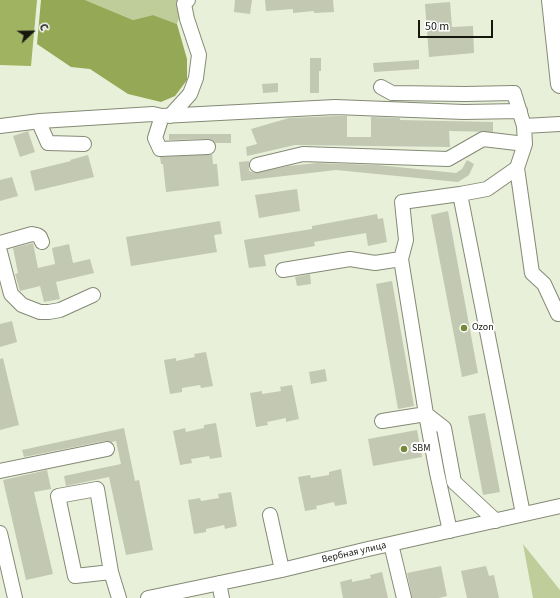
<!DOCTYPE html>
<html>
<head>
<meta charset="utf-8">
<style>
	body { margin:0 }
	#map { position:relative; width:560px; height:598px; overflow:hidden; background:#e9f0d9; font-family:"Source Sans 3",sans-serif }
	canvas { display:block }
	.north { position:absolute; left:12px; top:12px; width:40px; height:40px; -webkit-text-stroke:3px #fff; paint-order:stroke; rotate:68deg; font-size:11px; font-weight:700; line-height:16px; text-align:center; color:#161810 }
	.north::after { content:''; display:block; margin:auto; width:14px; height:18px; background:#161810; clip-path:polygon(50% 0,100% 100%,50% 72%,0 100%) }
	.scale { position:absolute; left:418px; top:20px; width:75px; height:18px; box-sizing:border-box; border:2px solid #161810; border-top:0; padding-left:5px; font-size:12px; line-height:14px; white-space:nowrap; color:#161810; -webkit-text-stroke:3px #fff; paint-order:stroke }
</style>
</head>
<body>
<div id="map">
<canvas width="560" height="598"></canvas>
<div class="north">С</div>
<div class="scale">50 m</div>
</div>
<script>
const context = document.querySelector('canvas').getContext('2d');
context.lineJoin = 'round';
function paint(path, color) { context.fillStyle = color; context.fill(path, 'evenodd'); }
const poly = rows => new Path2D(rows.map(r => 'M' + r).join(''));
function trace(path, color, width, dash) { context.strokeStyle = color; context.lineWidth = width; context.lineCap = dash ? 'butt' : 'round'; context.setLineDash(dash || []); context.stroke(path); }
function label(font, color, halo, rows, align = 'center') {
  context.font = font + ' "Source Sans 3",sans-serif'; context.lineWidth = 4; context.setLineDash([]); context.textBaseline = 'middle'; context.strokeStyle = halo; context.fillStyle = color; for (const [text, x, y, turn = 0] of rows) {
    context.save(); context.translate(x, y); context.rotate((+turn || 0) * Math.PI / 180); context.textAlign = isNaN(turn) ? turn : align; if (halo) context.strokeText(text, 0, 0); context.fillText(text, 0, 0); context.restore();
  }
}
const green = poly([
	[85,0,185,0,177,24,153,15,133,20],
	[523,544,560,590,560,598,533,598]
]);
const forest = poly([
	[0,0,37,0,31,66,0,65]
]);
const water = poly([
	[41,0,85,0,133,20,153,15,177,24,187,59,187,80,175,96,161,102,128,94,90,69,71,67,37,44]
]);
const building = poly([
	[235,0,252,0,250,14,234,12],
	[265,0,333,0,334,12,314,13,314,11,293,13,293,9,266,11],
	[450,2,452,27,473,26,474,53,429,57,425,4],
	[310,58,321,58,321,71,319,71,319,93,310,93],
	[419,60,419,69,374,72,373,63],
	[278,83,278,92,263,93,262,84],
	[335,116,347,116,347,137,371,137,371,117,400,118,400,120,493,122,493,132,449,131,450,147,295,145,247,156,246,147,257,144,251,129,289,118],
	[28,131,35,152,20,157,13,136],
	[169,134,231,134,231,143,215,143,212,140,208,139,169,140],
	[212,154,213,164,217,164,219,186,166,192,163,164,161,164,160,157],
	[88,155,94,177,35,191,30,171,71,161,70,160],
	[467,160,474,164,469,175,458,182,336,170,241,181,239,162,249,161,249,171,255,173,288,166,317,163,378,165,456,173,462,169],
	[12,177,18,196,0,201,0,180],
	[297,189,300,211,259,218,255,195],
	[448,211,478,373,462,377,431,215],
	[377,214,378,219,383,218,387,242,368,246,366,233,314,242,315,246,264,255,266,266,249,268,244,240,312,229,312,226],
	[220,221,222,234,214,235,217,252,131,266,126,237],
	[33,243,38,268,55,264,52,248,69,244,73,263,90,259,94,273,56,282,60,299,44,302,40,286,20,291,15,274,18,273,13,248],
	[310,274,311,284,297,286,295,277],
	[392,281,414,406,398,409,376,284],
	[12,321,17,342,0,347,0,324],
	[206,352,213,386,201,388,200,385,182,388,182,392,170,394,164,360,176,358,176,361,195,357,194,354],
	[3,358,19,425,0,430,0,359],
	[325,369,327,381,311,384,309,372],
	[292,385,299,419,286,422,286,418,267,422,268,425,256,427,250,393,262,391,262,394,281,391,280,387],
	[485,413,500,492,483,495,468,416],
	[216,423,222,457,210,459,209,456,191,459,192,463,180,465,173,431,185,428,186,432,204,428,204,425],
	[124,428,135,481,139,480,153,550,126,555,109,477,66,486,64,476,121,464,116,441,112,442,105,441,24,457,22,450],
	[417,430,422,457,373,466,368,439],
	[341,469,347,504,335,506,334,502,316,506,317,509,305,511,298,477,310,475,311,478,329,475,329,472],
	[47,470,51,489,34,492,53,574,26,580,3,480],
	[231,492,237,526,225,529,224,525,206,529,206,532,194,534,188,500,200,498,201,501,219,498,218,494],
	[441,566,447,596,439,598,412,598,407,573],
	[486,566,489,576,494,575,499,598,467,598,461,571],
	[382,572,388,598,343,598,340,582,352,579,352,582,371,578,370,575]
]);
const minor = poly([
	[381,87,392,93,465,94,514,93,524,126,525,144,517,168,487,189,460,194,523,514],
	[162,116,155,138,160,149,208,147],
	[170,116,190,94,196,78,199,55,187,19,184,4,188,0],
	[40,121,41,127,48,143,84,144],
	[0,126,40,121,153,114,162,116,335,107,464,112,520,111],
	[524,126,560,124],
	[257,165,303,154,448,159,483,139,525,144],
	[517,168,532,273,544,284,558,314,560,313],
	[460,194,402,202,406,240,401,259,426,414,444,428,454,482,496,521],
	[0,243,32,234,37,235,40,237,42,242],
	[0,252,11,294,22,305,40,312,49,312,60,310,93,295],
	[283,270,350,259,375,263,401,259],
	[382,421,426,414,437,473,450,531],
	[0,471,107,449],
	[270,515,282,570],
	[0,533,15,598],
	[391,544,404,598],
	[111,572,75,576,58,496,97,489,111,572,119,598],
	[219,583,222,598],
	[148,598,282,570,368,549,560,506]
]);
const major = poly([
	[551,0,560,84]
]);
const markers = [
	[464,328,4,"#758838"],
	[404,449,4,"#758838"]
];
const poiNames = [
	["Ozon",472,328],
	["SBM",412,449]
];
const streetNames = [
	["Вербная улица",354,553,-13]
];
paint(green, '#bfcd9b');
paint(forest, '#9fb361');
paint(water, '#94a856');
paint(building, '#c2c8b2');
trace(minor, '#848a75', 16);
trace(major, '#848a75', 20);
trace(minor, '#fff', 14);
trace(major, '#fff', 18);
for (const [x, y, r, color] of markers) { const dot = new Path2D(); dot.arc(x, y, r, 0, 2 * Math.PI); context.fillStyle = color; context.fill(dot); trace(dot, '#fff', 1.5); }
label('10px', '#161810', '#fff', poiNames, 'left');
label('10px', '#161810', '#fff', streetNames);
</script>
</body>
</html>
